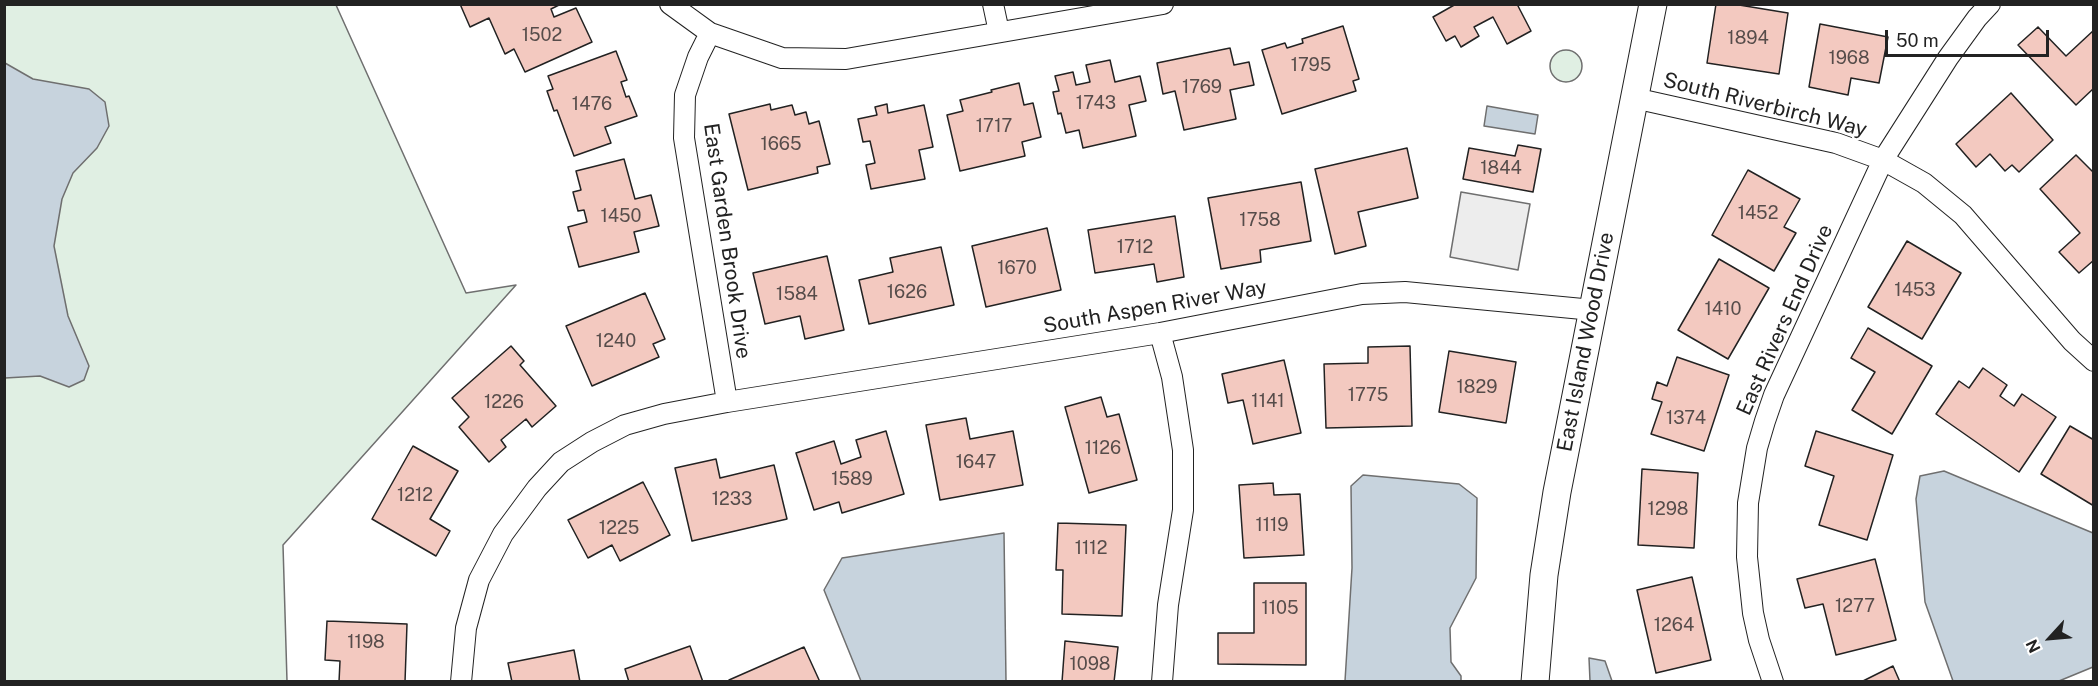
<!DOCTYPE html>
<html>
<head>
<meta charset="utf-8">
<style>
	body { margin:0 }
	#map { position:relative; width:2098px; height:686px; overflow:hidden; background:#fff; font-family:"Public Sans",sans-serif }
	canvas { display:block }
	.frame { position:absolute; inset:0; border:6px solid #222; pointer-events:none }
	.north { position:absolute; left:2020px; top:608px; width:60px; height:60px; -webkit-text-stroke:4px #fff; paint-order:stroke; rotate:244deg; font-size:16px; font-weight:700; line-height:24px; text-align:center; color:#222 }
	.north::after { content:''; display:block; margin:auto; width:21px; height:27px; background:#222; clip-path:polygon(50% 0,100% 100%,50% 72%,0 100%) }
	.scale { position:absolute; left:1885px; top:30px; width:164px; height:27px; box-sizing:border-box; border:3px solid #222; border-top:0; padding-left:8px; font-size:18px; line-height:21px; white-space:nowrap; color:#222; -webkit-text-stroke:4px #fff; paint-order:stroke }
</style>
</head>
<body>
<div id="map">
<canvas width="2098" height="686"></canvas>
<div class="frame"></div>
<div class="north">N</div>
<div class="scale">50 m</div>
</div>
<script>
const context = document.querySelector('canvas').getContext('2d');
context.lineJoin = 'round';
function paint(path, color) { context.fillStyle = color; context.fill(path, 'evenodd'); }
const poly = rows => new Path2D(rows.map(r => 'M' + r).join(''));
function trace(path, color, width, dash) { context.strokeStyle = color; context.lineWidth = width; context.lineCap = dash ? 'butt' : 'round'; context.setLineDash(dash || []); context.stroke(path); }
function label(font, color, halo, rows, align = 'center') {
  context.font = font + ' "Public Sans",sans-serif'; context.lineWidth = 4.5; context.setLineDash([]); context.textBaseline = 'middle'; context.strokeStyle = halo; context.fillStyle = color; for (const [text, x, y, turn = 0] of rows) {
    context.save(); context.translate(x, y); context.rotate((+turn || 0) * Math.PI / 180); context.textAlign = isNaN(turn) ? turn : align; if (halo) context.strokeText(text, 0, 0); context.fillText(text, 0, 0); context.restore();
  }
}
const green = poly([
	[4,5,336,5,466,293,516,285,283,545,287,681,5,681,4,5],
	'1550 66a16 16 0 1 1 32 0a16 16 0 1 1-32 0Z'
]);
const parking = poly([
	[1461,192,1530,204,1518,270,1450,257,1461,192]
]);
const water = poly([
	[5,63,33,79,89,89,105,102,109,126,97,148,73,173,62,199,54,246,68,316,89,366,84,380,69,387,40,376,5,378,5,63],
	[1487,106,1538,115,1535,134,1484,126,1487,106],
	[1944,471,2093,533,2093,667,2059,681,1953,681,1925,602,1916,499,1920,476,1944,471],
	[1363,475,1459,484,1477,498,1476,578,1450,628,1451,662,1461,676,1461,681,1345,681,1352,568,1351,486,1363,475],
	[1004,533,1006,681,861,681,824,590,842,558,1004,533],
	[1589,658,1605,661,1612,681,1590,681,1589,658]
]);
const building = poly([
	[460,4,561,4,551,9,554,17,576,8,592,42,525,72,514,49,505,54,489,18,470,27,460,4],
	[1521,4,1518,6,1531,31,1507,44,1493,17,1474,27,1479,36,1461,47,1455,36,1446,41,1433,17,1456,4,1521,4],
	[1716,4,1733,4,1788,13,1779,74,1707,63,1716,4],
	[1820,24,1888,37,1879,83,1851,78,1848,95,1809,87,1820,24],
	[1343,26,1359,79,1353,81,1356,91,1282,114,1262,50,1285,43,1287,48,1303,43,1302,39,1343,26],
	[2038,27,2066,56,2094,30,2094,88,2076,105,2018,45,2038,27],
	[1230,48,1234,65,1249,62,1254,85,1230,90,1236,119,1184,130,1175,91,1163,94,1157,63,1230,48],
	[616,51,627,80,621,82,626,97,629,96,637,116,605,127,611,143,574,156,557,110,554,111,547,91,553,89,548,76,616,51],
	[1110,60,1115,82,1140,76,1146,101,1129,105,1136,136,1083,148,1079,130,1066,133,1061,113,1058,114,1053,92,1059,91,1055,76,1073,72,1076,85,1090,82,1086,65,1110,60],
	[1019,83,1024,105,1033,103,1041,137,1022,142,1025,156,960,171,947,115,963,111,960,100,992,92,991,90,1019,83],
	[2011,93,2053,140,2019,172,2012,165,2005,171,1990,154,1976,167,1956,144,2011,93],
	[770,104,771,110,792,105,795,115,806,112,809,124,819,121,830,164,817,167,818,173,748,190,729,114,770,104],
	[887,104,888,113,924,105,933,147,919,150,925,179,871,189,866,165,875,163,870,141,863,142,858,119,877,115,875,107,887,104],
	[1518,145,1541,149,1533,192,1463,179,1469,148,1515,156,1518,145],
	[1407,148,1418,198,1358,212,1366,246,1335,254,1315,169,1407,148],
	[2076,155,2094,173,2094,260,2079,273,2059,252,2080,233,2040,189,2076,155],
	[624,159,635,199,651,195,659,226,634,232,639,252,579,267,568,227,587,222,584,210,578,211,573,192,581,190,576,171,624,159],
	[1748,170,1800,199,1784,227,1796,233,1774,271,1712,235,1748,170],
	[1301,182,1311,241,1260,250,1261,262,1221,269,1208,198,1301,182],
	[1175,216,1184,277,1157,282,1154,264,1095,273,1088,230,1175,216],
	[1047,228,1061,290,986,307,972,246,1047,228],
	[1907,241,1961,273,1922,339,1868,307,1907,241],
	[941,247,954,305,869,324,859,280,893,272,890,258,941,247],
	[827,256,844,330,805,339,800,316,765,324,753,273,827,256],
	[1719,259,1769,288,1728,359,1678,330,1719,259],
	[645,293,665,339,653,344,659,357,592,386,566,326,645,293],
	[1868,328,1932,366,1892,434,1852,410,1875,372,1851,358,1868,328],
	[511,346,524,361,520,365,556,406,532,427,526,419,501,440,506,447,489,462,459,427,469,417,452,398,511,346],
	[1410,346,1412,426,1326,428,1324,364,1368,363,1368,347,1410,346],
	[1449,351,1516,362,1506,423,1439,412,1449,351],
	[1677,357,1729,375,1704,451,1651,434,1662,402,1652,399,1657,382,1667,386,1677,357],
	[1284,360,1301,433,1253,444,1243,400,1228,403,1222,374,1284,360],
	[1983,368,2007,385,2000,396,2014,406,2022,394,2056,417,2019,472,1936,414,1959,381,1969,388,1983,368],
	[1101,397,1107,417,1119,414,1137,480,1089,493,1065,407,1101,397],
	[966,418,970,439,1013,431,1023,485,940,500,926,425,966,418],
	[2070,426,2094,440,2094,506,2041,474,2070,426],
	[886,431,904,494,842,513,839,502,814,510,796,453,834,441,841,464,861,457,856,440,886,431],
	[1816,431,1893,455,1867,540,1819,525,1834,476,1805,466,1816,431],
	[413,446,458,471,430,519,450,531,436,556,372,519,413,446],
	[716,459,720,478,774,465,787,519,692,541,675,468,716,459],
	[1642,469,1698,473,1694,548,1638,545,1642,469],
	[643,482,670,535,620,561,612,545,588,558,568,520,643,482],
	[1273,483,1274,495,1300,494,1304,555,1244,558,1239,485,1273,483],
	[1058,523,1126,525,1122,616,1062,614,1063,570,1056,570,1058,523],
	[1875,559,1896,640,1836,655,1823,604,1805,608,1797,579,1875,559],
	[1692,577,1711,660,1656,673,1637,590,1692,577],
	[1254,583,1306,583,1306,665,1218,664,1218,633,1254,633,1254,583],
	[327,621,407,624,405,682,339,682,340,661,325,660,327,621],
	[1065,641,1118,647,1114,682,1062,682,1065,641],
	[690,646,703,682,629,682,625,669,690,646],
	[804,647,820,682,730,682,729,680,804,647],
	[574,650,580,682,512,682,508,663,574,650],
	[1893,666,1900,682,1861,682,1893,666]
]);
const street = poly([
	[670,4,710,33,782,58,846,59,1163,4],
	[993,4,999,32],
	[710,33,698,57,685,95,684,138,727,402],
	[1634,98,1836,143,1883,160,1924,183,1963,215,2072,341,2094,361],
	[1160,333,1172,377,1183,450,1183,510,1168,605,1162,682],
	[461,682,466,628,479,580,503,534,537,488,561,462,592,442,625,425,664,414,727,402,1160,333,1362,294,1405,292,1593,310],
	[1773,682,1759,640,1753,613,1747,557,1748,503,1757,448,1765,421,1774,395,1883,160,1948,58,1977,18,1990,4]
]);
const secondary = poly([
	[1535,682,1544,575,1557,492,1653,4]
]);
const numberNames = [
	["1502",542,35],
	["1894",1748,38],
	["1968",1849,58],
	["1795",1311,65],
	["1769",1202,87],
	["1743",1096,103],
	["1476",592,104],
	["1717",994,126],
	["1665",781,144],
	["1844",1501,168],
	["1452",1758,213],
	["1450",621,216],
	["1758",1260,220],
	["1712",1135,247],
	["1670",1017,268],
	["1453",1915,290],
	["1626",907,292],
	["1584",797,294],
	["1410",1723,309],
	["1240",616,341],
	["1829",1477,387],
	["1775",1368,395],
	["1141",1268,401],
	["1226",504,402],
	["1374",1686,418],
	["1126",1103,448],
	["1647",976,462],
	["1589",852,479],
	["1212",415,495],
	["1233",732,499],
	["1298",1668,509],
	["1119",1272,525],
	["1225",619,528],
	["1112",1091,548],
	["1277",1855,606],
	["1105",1280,608],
	["1264",1674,625],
	["1198",366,642],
	["1098",1090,664]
];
const streetNames = [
	["South Riverbirch Way",1765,105,14],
	["East Garden Brook Drive",727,241,82],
	["South Aspen River Way",1155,307,-10],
	["East Rivers End Drive",1785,320,-66],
	["East Island Wood Drive",1586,342,-79]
];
paint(green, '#e0efe3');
trace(green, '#6f6f6f', 1.5);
paint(parking, '#ededed');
trace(parking, '#6f6f6f', 1.5);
paint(water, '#c7d3dd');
trace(water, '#6f6f6f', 1.5);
paint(building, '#f3c9c0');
trace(building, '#222', 1.5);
trace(street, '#222', 22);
trace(secondary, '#222', 29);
trace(street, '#fff', 20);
trace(secondary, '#fff', 27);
label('18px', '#564c4a', null, numberNames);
label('21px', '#222', '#fff', streetNames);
</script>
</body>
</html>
